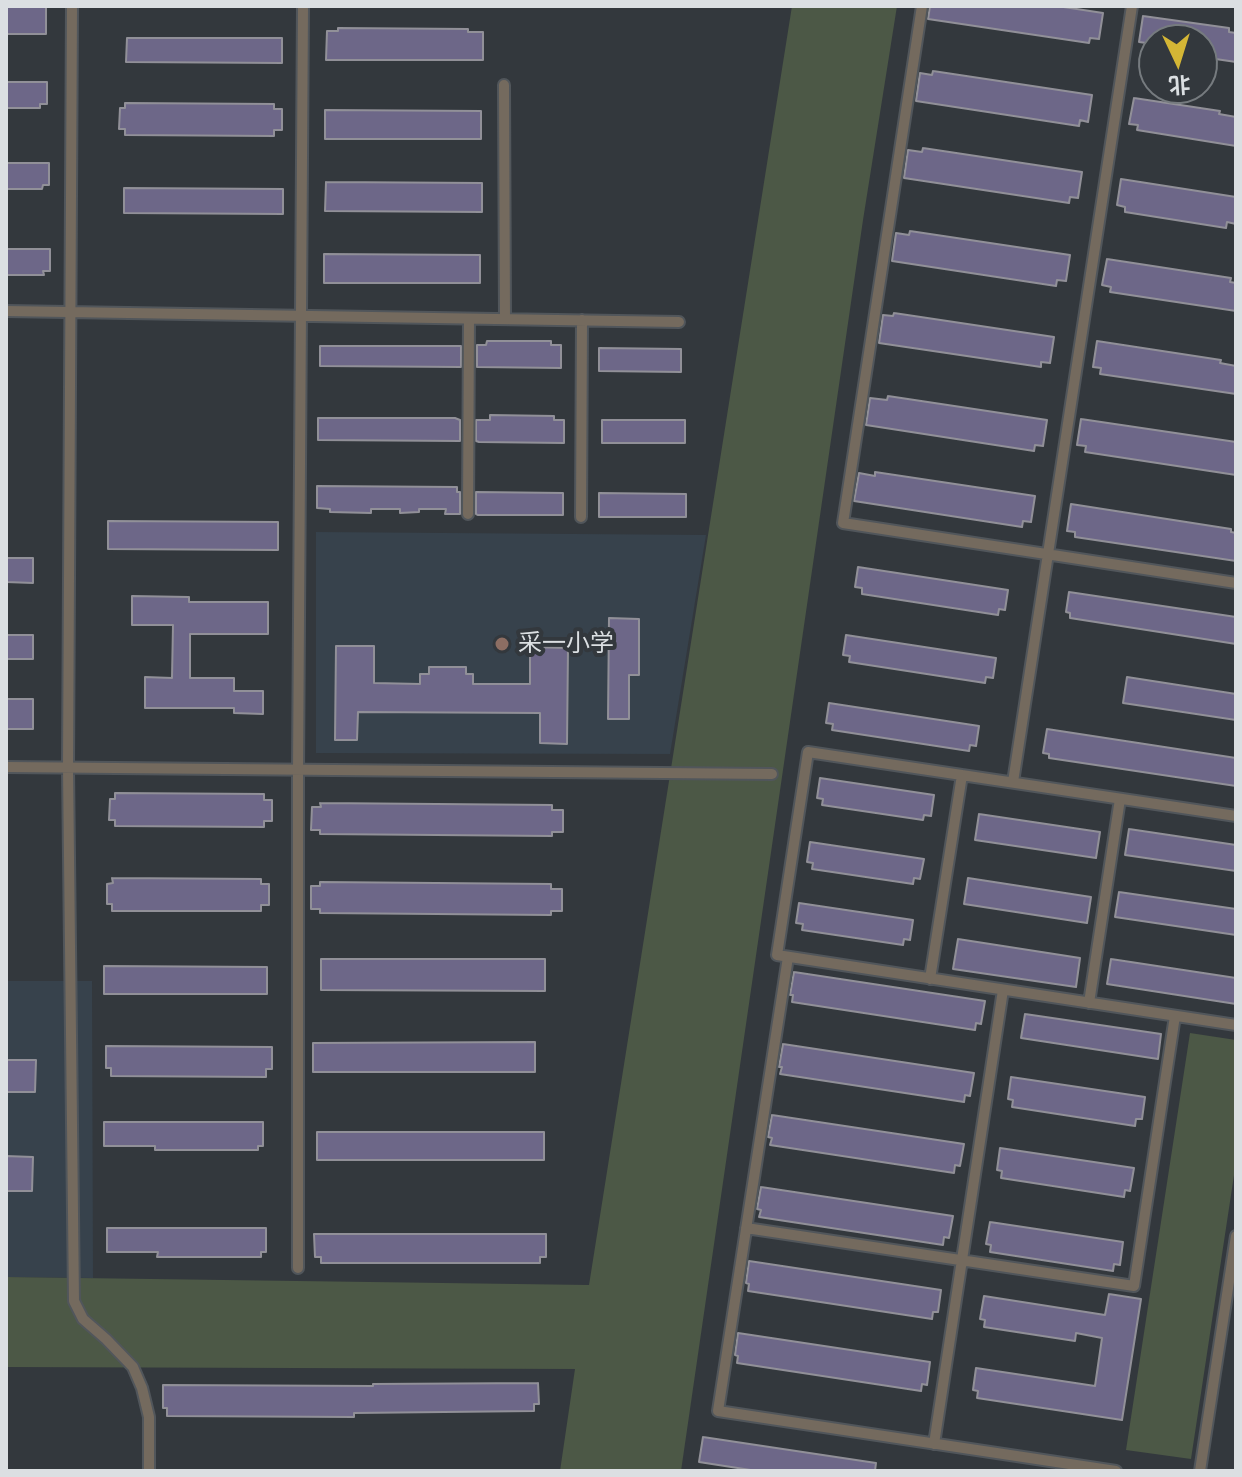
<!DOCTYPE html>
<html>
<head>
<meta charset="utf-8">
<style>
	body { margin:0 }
	#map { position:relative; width:1242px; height:1477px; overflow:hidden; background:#33383d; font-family:"Noto Serif","Noto Sans SC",serif }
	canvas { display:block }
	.frame { position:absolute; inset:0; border:8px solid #dbdfe2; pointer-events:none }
	.north { position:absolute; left:1138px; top:24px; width:80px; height:80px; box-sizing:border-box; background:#33383d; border:2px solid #767b7f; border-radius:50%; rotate:176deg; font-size:22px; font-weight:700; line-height:32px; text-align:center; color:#dbdfe2 }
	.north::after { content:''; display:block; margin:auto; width:28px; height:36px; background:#d4b635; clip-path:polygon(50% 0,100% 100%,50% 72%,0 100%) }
</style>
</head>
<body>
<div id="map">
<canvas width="1242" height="1477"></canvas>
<div class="frame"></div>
<div class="north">北</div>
</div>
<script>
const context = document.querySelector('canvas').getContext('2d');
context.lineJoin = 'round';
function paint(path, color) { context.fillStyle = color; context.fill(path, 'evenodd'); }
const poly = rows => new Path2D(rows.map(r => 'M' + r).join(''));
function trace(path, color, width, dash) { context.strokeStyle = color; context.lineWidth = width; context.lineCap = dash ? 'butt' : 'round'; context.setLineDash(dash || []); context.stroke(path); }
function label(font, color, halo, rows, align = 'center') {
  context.font = font + ' "Noto Serif","Noto Sans SC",serif'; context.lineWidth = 8; context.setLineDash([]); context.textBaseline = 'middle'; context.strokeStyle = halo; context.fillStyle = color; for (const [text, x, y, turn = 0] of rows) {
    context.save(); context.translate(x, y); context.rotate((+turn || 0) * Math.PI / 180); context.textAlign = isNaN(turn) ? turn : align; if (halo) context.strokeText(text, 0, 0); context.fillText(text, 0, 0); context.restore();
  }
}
const built = poly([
	[316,532,706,535,670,754,316,753],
	[6,981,92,981,93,1278,6,1277]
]);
const green = poly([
	[792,6,897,6,863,220,681,1471,560,1471,575,1369,6,1367,6,1277,589,1285],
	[1190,1033,1236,1040,1236,1162,1191,1459,1126,1450]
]);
const building = poly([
	[6,6,46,6,46,34,6,34,6,6],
	[930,6,1057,6,1103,13,1099,39,1090,38,1089,43,928,19,930,6],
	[1143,16,1229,28,1229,32,1236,33,1236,62,1202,57,1202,40,1154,40,1154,44,1139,42,1143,16],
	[338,28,468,29,468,32,483,32,483,60,326,60,327,31,338,31,338,28],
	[127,38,282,38,282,63,126,62,127,38],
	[933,71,1092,95,1088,122,1080,120,1079,126,916,101,920,73,932,75,933,71],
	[6,82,47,82,47,104,40,104,40,108,6,108,6,82],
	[1134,98,1220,111,1219,114,1236,117,1236,146,1137,130,1138,125,1129,124,1134,98],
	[125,103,274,104,274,109,282,109,282,130,274,130,274,136,125,135,125,129,119,129,120,108,125,108,125,103],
	[325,110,481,111,481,139,325,139,325,110],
	[923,148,1082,172,1078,198,1070,197,1069,203,904,178,908,150,922,152,923,148],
	[6,163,49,163,49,185,43,185,42,189,6,189,6,163],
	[1121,179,1236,197,1236,224,1227,222,1226,228,1125,212,1125,207,1117,205,1121,179],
	[326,182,482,183,482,212,325,211,326,182],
	[124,188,283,189,283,214,124,213,124,188],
	[910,231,1070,255,1066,281,1057,280,1056,286,892,261,896,233,909,235,910,231],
	[6,249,50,249,50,271,43,271,44,275,6,275,6,249],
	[324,254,480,255,480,283,324,283,324,254],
	[1107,259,1231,278,1230,282,1236,283,1236,311,1110,292,1111,287,1102,285,1107,259],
	[894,313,1054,337,1050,363,1041,362,1041,367,879,343,883,315,893,316,894,313],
	[487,341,551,341,551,345,561,345,561,368,477,367,477,345,486,345,487,341],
	[1097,341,1221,360,1220,363,1236,366,1236,394,1100,374,1101,368,1093,367,1097,341],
	[320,346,461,346,461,367,320,366,320,346],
	[599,348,681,349,681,372,599,371,599,348],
	[888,396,1047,420,1043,446,1035,445,1034,451,866,425,870,398,887,400,888,396],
	[490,415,554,416,554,420,564,420,564,443,479,442,476,441,476,420,490,420,490,415],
	[318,418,455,418,460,420,460,441,318,440,318,418],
	[1081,419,1236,442,1236,475,1085,452,1086,446,1077,445,1081,419],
	[602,420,685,420,685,443,602,443,602,420],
	[875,472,1035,496,1031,522,1023,521,1022,527,854,501,859,473,875,476,875,472],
	[317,486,457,487,457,492,460,492,460,514,445,514,446,509,419,509,419,512,400,513,400,509,371,509,371,513,330,512,330,509,317,508,317,486],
	[476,492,563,493,563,515,478,515,476,514,476,492],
	[599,493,686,494,686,517,599,517,599,493],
	[1071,504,1231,529,1231,532,1236,533,1236,561,1075,537,1075,532,1067,531,1071,504],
	[108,521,278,522,278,550,108,549,108,521],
	[6,558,33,558,33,583,6,582,6,558],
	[858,567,1008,590,1005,610,999,609,998,615,862,594,862,588,855,587,858,567],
	[1069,592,1236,617,1236,644,1070,618,1070,613,1066,612,1069,592],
	[132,596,189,597,189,602,268,602,268,634,190,634,190,678,234,678,234,691,263,691,263,714,234,713,234,708,145,708,145,677,172,678,173,625,132,625,132,596],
	[609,618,639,619,639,675,629,675,629,719,608,719,609,618],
	[6,635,33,635,33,659,6,659,6,635],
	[846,635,996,658,993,678,986,677,985,683,849,662,850,656,843,655,846,635],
	[336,646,374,646,374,683,420,684,420,674,429,674,429,667,466,667,466,674,473,674,473,684,530,684,530,647,568,648,567,744,540,743,540,713,358,712,357,740,335,740,336,646],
	[1127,677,1236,694,1236,720,1123,703,1127,677],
	[6,699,33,699,33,729,6,729,6,699],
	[829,703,979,726,976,746,970,745,969,751,832,730,833,724,826,723,829,703],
	[1047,729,1236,758,1236,786,1049,758,1049,754,1043,753,1047,729],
	[820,778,934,795,931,816,924,815,923,820,822,805,823,799,817,798,820,778],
	[115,793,264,794,264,800,272,800,272,821,264,821,264,827,115,826,115,820,109,820,110,799,115,799,115,793],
	[320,803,552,805,552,810,563,810,563,832,552,832,552,836,320,834,320,830,311,830,312,807,321,807,320,803],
	[979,814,1100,832,1096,858,975,840,979,814],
	[1129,829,1236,845,1236,871,1125,855,1129,829],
	[810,842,924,859,920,879,914,878,913,884,812,869,813,863,807,862,810,842],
	[112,878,261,879,261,884,269,884,269,905,261,905,261,911,112,911,112,904,107,904,107,884,113,883,112,878],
	[968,878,1091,897,1087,923,964,904,968,878],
	[320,882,551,884,551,889,562,889,562,911,551,911,551,915,320,913,320,909,311,909,311,886,320,886,320,882],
	[1119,892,1236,909,1236,935,1115,917,1119,892],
	[799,903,913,920,910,940,904,939,903,945,802,930,803,924,796,923,799,903],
	[958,939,1080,958,1076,987,953,969,958,939],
	[321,959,545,959,545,991,321,990,321,959],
	[1111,959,1236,978,1236,1004,1107,984,1111,959],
	[104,966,267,967,267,994,104,994,104,966],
	[794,972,985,1001,981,1024,976,1023,975,1030,792,1002,793,995,790,995,794,972],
	[1025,1014,1161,1034,1158,1059,1021,1038,1025,1014],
	[535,1042,535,1072,313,1072,313,1043,535,1042],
	[783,1044,974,1073,970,1096,965,1095,964,1102,780,1074,782,1067,779,1067,783,1044],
	[106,1046,272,1047,272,1069,266,1069,266,1077,111,1076,111,1068,106,1068,106,1046],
	[6,1060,36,1060,35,1092,6,1092,6,1060],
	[1011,1077,1145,1097,1142,1119,1136,1119,1135,1126,1012,1107,1013,1100,1008,1099,1011,1077],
	[772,1115,964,1144,960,1166,955,1165,954,1173,770,1145,772,1138,768,1137,772,1115],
	[104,1122,263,1122,263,1146,258,1146,258,1150,155,1150,155,1146,104,1146,104,1122],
	[317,1132,544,1132,544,1160,317,1160,317,1132],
	[1000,1148,1134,1168,1130,1191,1125,1190,1124,1197,1001,1178,1002,1171,997,1170,1000,1148],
	[6,1156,33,1157,32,1191,6,1191,6,1156],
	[761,1187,953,1216,949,1238,944,1237,943,1245,759,1217,761,1210,757,1209,761,1187],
	[990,1222,1123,1242,1120,1265,1114,1264,1113,1271,990,1252,991,1245,986,1244,990,1222],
	[107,1228,266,1228,266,1252,261,1252,261,1257,157,1257,158,1252,107,1252,107,1228],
	[314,1234,546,1234,546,1257,540,1257,540,1263,321,1263,321,1257,315,1257,314,1234],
	[749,1261,941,1290,938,1312,933,1312,932,1319,748,1291,749,1284,746,1283,749,1261],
	[1109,1294,1141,1299,1122,1420,977,1398,978,1391,973,1390,976,1368,1095,1386,1102,1338,1076,1333,1075,1341,984,1327,985,1320,980,1319,984,1296,1105,1315,1109,1294],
	[738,1333,930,1362,927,1385,922,1384,921,1391,737,1363,738,1356,735,1355,738,1333],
	[538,1383,539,1404,534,1404,534,1411,354,1413,354,1417,167,1416,167,1408,163,1408,163,1385,373,1386,373,1384,538,1383],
	[703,1437,876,1463,875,1471,757,1471,699,1462,703,1437]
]);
const service = poly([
	[72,6,68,768,74,1301,83,1319,106,1339,133,1367,142,1388,149,1417,149,1471],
	[922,6,843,523,1236,583],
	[504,85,505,319],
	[6,311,679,322],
	[468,514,469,319],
	[581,517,582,320],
	[6,767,772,774],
	[1013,782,1132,6],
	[1236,816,808,752,777,955,1236,1025],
	[788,957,718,1411,1116,1471],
	[930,979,962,775],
	[1089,1003,1120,799],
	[746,1228,1134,1286,1175,1016],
	[298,1268,298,770,303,6],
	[934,1444,1003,990],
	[1200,1471,1236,1236]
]);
const markers = [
	[502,644,8,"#8d6e63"]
];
const poiNames = [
	["采一小学",518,644]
];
paint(built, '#37424c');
paint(green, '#4c5846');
paint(building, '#6d6788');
trace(building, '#919098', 2);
trace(service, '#51565b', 14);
trace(service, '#746a5e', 10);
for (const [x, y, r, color] of markers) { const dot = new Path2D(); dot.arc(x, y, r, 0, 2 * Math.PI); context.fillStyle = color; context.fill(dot); trace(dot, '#33383d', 3); }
label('24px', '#dbdfe2', '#33383d', poiNames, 'left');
</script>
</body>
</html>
